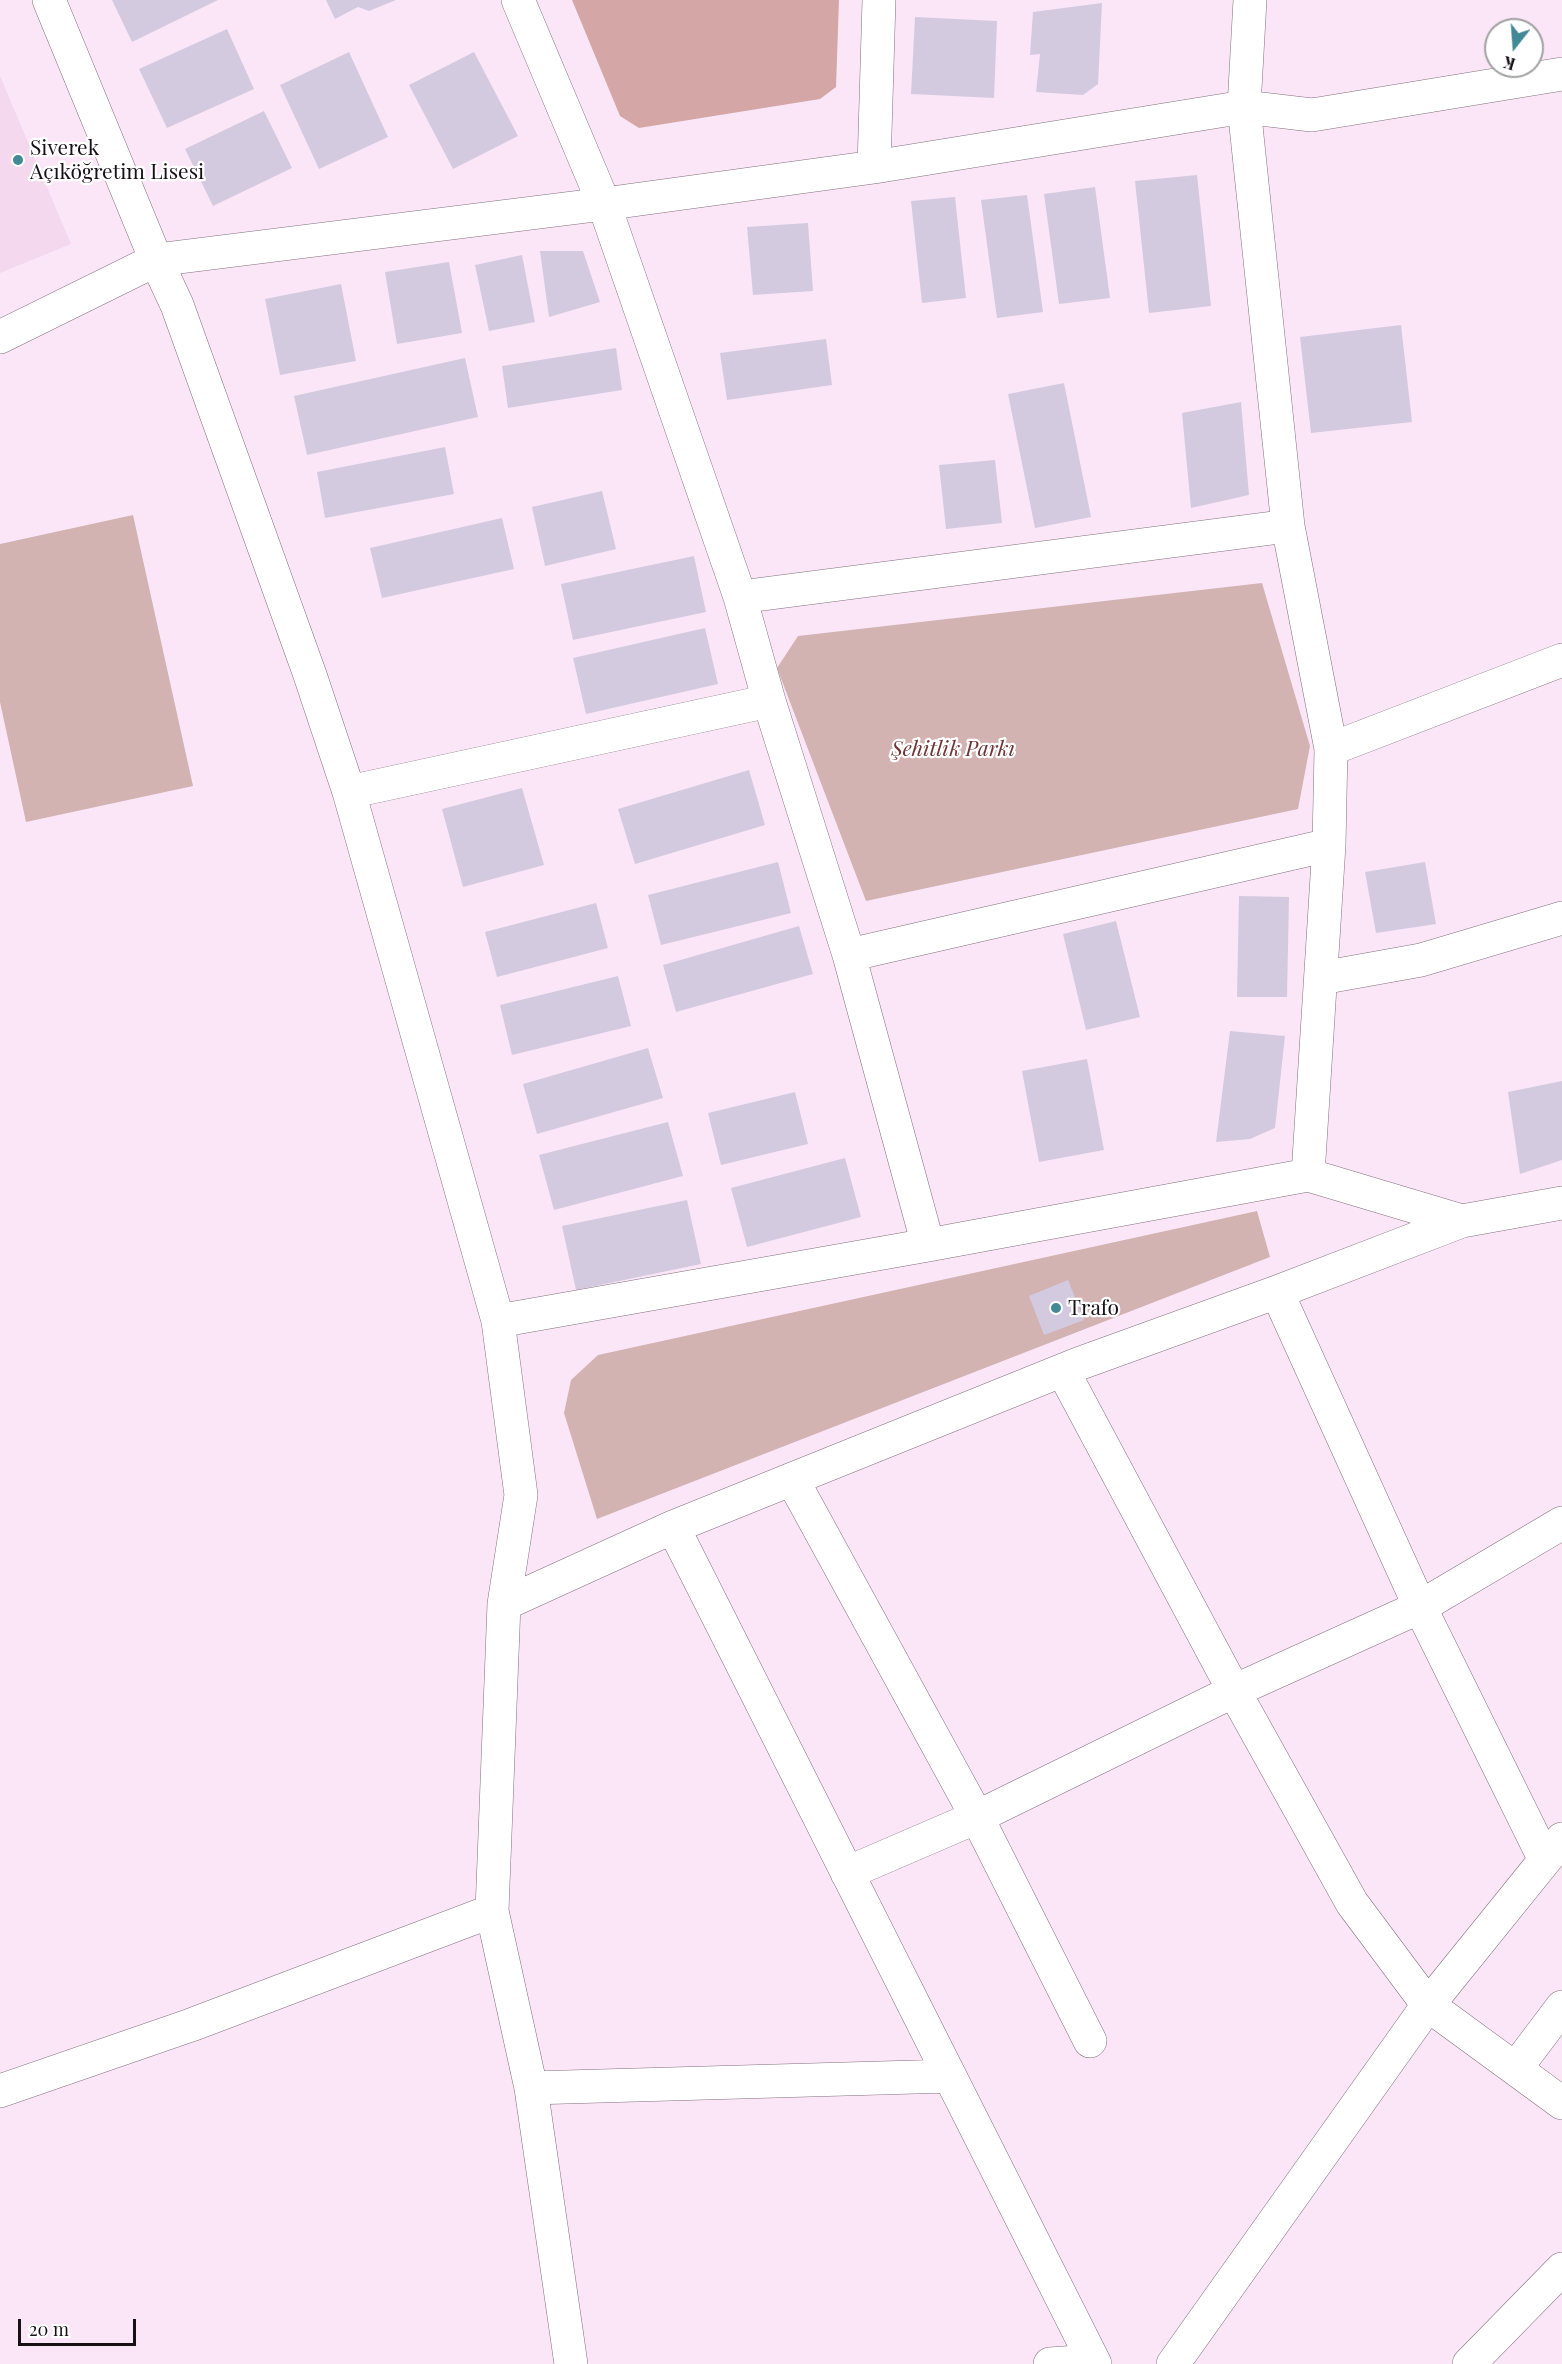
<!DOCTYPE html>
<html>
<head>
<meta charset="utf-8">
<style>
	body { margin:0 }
	#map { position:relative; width:1562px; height:2364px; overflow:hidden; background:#fbe6f8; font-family:"Playfair Display",serif }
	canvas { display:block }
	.north { position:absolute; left:1484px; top:18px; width:60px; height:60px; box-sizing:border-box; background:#fff; border:2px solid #a2a0a2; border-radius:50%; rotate:197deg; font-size:16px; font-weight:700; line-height:24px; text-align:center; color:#171116 }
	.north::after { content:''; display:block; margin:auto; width:21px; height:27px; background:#438895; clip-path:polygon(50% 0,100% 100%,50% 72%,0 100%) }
	.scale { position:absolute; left:18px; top:2319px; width:118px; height:27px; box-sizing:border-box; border:3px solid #171116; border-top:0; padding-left:8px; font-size:18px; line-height:21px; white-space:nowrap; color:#171116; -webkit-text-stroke:4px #fff; paint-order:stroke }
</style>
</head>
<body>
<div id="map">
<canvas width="1562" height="2364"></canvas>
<div class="north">K</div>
<div class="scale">20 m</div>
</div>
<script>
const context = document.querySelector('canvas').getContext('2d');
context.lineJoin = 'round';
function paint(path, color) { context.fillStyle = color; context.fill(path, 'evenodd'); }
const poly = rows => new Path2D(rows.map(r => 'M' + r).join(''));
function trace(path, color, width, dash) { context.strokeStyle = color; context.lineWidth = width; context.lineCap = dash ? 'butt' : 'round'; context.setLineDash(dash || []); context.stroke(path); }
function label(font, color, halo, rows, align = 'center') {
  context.font = font + ' "Playfair Display",serif'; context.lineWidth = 4.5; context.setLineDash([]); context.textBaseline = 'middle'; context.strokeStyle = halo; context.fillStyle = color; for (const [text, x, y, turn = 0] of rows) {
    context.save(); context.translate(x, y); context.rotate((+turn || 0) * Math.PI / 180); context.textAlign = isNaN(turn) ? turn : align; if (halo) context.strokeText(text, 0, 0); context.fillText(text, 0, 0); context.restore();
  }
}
const built = poly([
	[0,76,71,244,0,273]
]);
const green = poly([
	[133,515,193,786,26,822,0,702,0,544],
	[1262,583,1310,746,1298,809,866,901,777,668,798,636],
	[1257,1211,1270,1257,597,1519,564,1413,571,1380,598,1355]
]);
const forest = poly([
	[572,0,839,0,836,87,820,99,639,128,620,116]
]);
const building = poly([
	[112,0,218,0,132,42],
	[326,0,396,0,369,11,358,7,335,19],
	[1102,3,1098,84,1083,95,1036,92,1040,54,1030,55,1033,12],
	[915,17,997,21,994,98,911,94],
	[227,29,254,89,167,128,139,69],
	[349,52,388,137,319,169,280,85],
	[474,52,518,136,453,169,409,85],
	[264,111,292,168,213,206,185,149],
	[1197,175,1211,306,1149,313,1135,181],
	[1095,187,1110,298,1059,304,1044,194],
	[1027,195,1043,312,997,318,981,200],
	[955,197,966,298,922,303,911,201],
	[808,223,813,291,753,295,747,227],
	[540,251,583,251,600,302,549,317],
	[522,255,535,322,489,331,475,265],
	[449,262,462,333,397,344,385,272],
	[341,284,356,361,280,375,265,299],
	[1401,325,1412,422,1311,433,1300,337],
	[826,339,832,385,727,400,720,353],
	[616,348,622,390,508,408,502,366],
	[465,358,478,417,307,455,294,396],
	[1064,383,1091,517,1035,528,1008,394],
	[1241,402,1249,495,1191,508,1182,413],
	[445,447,454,494,325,518,317,472],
	[995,460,1002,523,946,529,939,465],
	[602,491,616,549,545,566,532,507],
	[502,518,514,569,382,598,370,548],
	[694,556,706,612,573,640,561,584],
	[705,628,718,684,586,714,573,658],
	[749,770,765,825,635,864,618,809],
	[522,788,544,865,463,887,442,809],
	[778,862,791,913,661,945,648,895],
	[1425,862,1436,924,1376,933,1365,872],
	[1239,896,1289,897,1287,997,1237,997],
	[596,903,608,948,497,977,485,932],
	[1116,921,1140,1017,1086,1030,1063,934],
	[799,926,813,974,676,1012,663,965],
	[618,976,631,1026,512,1055,500,1005],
	[1230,1031,1285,1036,1275,1128,1250,1139,1216,1142],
	[648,1048,663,1098,537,1134,523,1084],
	[1087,1059,1104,1150,1039,1162,1022,1071],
	[1562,1081,1562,1160,1520,1174,1508,1092],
	[795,1092,808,1144,721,1165,708,1113],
	[668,1122,683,1176,554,1210,539,1155],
	[845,1158,861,1217,747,1247,731,1188],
	[687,1200,701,1264,576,1290,562,1226],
	[1068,1280,1084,1320,1044,1335,1029,1296]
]);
const minor = poly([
	[49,0,156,260,177,305,310,675,349,792,498,1321,521,1495,504,1604,492,1911,531,2088,571,2364],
	[518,0,604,204,740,597,769,701,849,955,928,1245],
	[1250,0,1244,107,1288,526,1331,749,1329,845,1308,1175],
	[874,167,879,0],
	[0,337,156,260,604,204,874,167,1244,107,1312,115,1562,74],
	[740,597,1288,526],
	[1331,749,1562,660],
	[349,792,769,701],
	[849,955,1329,845],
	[1321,978,1421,960,1562,918],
	[1277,1292,1420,1607,1545,1860],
	[498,1321,928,1245,1308,1175,1462,1221],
	[1063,1371,1234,1691,1352,1903,1428,2005,1562,2103],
	[792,1479,977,1817,1234,1691,1420,1607,1562,1523],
	[673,1527,1095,2364],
	[504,1604,673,1527,1078,1364,1277,1292,1462,1221,1562,1203],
	[847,1873,977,1817,1090,2041],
	[1516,2068,1562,2007],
	[531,2088,950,2076],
	[0,2091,191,2025,492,1911],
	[1050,2364,1093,2361],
	[1173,2364,1428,2005,1562,1839],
	[1469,2364,1562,2269]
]);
const markers = [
	[18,160,6,"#438895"],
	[1056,1308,6,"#438895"]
];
const poiNames = [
	["Siverek",30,148],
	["Açıköğretim Lisesi",30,172],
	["Trafo",1068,1308]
];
const parkNames = [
	["Şehitlik Parkı",953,749]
];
paint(built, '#f3d8ee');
paint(green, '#d2b3b2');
paint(forest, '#d4a7a6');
paint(building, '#d4cadf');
trace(minor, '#82707f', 34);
trace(minor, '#fff', 33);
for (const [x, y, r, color] of markers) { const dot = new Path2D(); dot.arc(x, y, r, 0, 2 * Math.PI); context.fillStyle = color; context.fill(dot); trace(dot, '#fff', 2); }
label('21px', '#171116', '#fff', poiNames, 'left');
label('italic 21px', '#6e3335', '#fff', parkNames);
</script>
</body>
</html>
